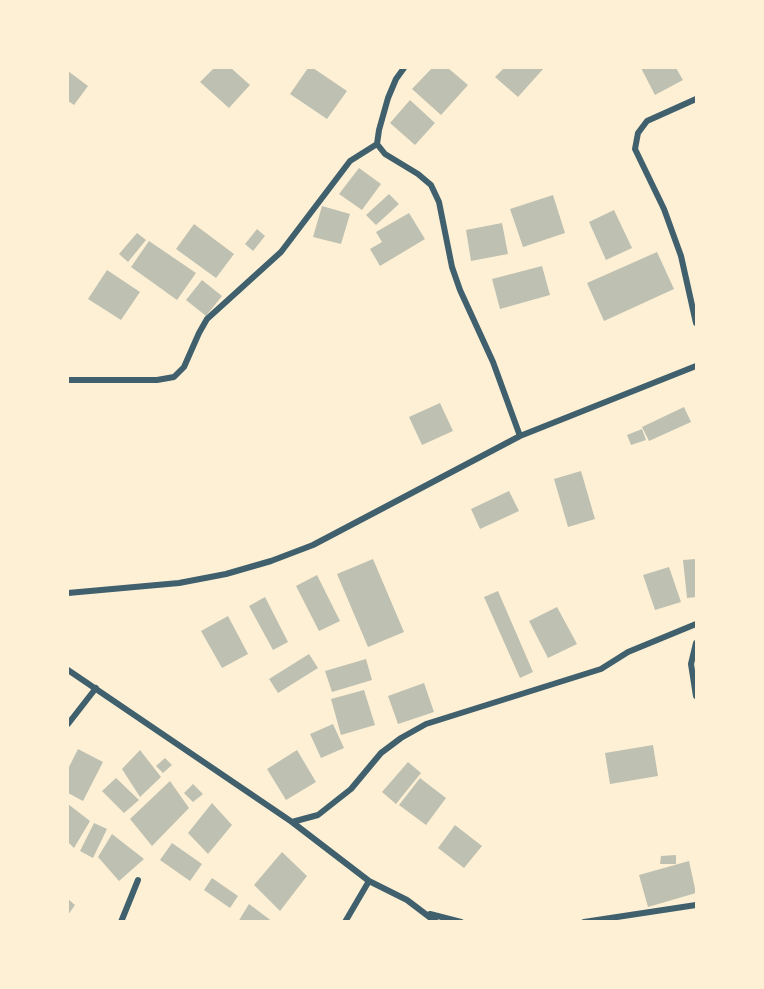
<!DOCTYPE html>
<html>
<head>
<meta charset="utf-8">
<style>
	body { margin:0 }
	#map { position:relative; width:764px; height:989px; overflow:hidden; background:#fdf0d5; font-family:Overpass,sans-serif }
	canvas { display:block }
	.frame { position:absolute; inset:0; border:69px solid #fdf0d5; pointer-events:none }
</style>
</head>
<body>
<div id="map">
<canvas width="764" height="989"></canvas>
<div class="frame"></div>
</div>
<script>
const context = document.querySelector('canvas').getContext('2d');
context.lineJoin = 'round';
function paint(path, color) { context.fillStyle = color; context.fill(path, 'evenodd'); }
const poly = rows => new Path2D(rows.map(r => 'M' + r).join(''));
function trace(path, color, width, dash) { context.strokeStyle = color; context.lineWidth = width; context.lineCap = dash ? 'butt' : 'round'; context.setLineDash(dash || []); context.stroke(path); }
const building = poly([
	[214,68,231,68,250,85,229,108,200,82],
	[308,68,313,68,347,91,327,119,290,94],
	[432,68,448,68,468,85,441,115,412,89],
	[504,68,544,68,518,97,495,77],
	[641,68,676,68,683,80,655,95],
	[68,71,88,86,74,105,68,101],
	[410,100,435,123,415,145,390,123],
	[359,168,381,184,362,210,339,194],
	[389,194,399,204,376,225,366,215],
	[553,195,565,233,523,247,510,209],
	[322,206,350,214,341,244,313,237],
	[614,210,632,248,606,260,589,222],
	[409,213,425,239,380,266,370,249,382,242,376,232],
	[502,223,508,254,471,261,466,230],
	[194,224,234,254,216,278,176,249],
	[257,229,265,236,253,251,245,244],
	[137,233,146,240,128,262,119,254],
	[149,241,196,273,177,300,131,267],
	[657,252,674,289,604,321,587,283],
	[542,266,550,295,500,309,492,279],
	[107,270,140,292,121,320,88,299],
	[202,280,222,296,206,316,186,300],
	[440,403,453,431,422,445,409,417],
	[684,407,691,422,649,441,642,427],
	[642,429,646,440,631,445,627,435],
	[581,471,595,519,568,527,554,479],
	[509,491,519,511,480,529,471,509],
	[373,559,404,632,368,647,337,574],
	[696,559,696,597,687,598,683,560],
	[669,567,681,602,655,610,643,575],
	[317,575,340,621,319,631,296,586],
	[498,591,533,672,520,678,484,597],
	[265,597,288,642,273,650,249,606],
	[557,607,577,644,548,658,529,621],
	[228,616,248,654,222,668,201,631],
	[309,654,318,668,278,693,269,679],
	[366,659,372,680,332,692,325,671],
	[424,683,434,712,398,724,388,696],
	[364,690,375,725,341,735,331,699],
	[333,724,344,748,321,758,310,734],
	[653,745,658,776,610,784,605,753],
	[78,749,103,762,83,801,68,793,68,769],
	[140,750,161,777,140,797,122,769],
	[297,750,316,782,286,800,267,769],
	[165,758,172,765,163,773,156,766],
	[408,762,421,773,396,804,382,792],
	[116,778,139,800,124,813,102,791],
	[420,778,446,798,426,825,399,805],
	[170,781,189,808,152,846,130,819],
	[193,784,203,794,193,802,184,793],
	[212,803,232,825,208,854,188,833],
	[68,804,90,821,74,848,68,842],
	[94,823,107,829,93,858,80,851],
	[455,825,482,846,464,868,438,848],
	[112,834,144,859,119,881,98,857],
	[172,843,202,864,190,881,160,860],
	[282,852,307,876,280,911,254,885],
	[676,855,676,864,660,864,661,856],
	[689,861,696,893,648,907,639,875],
	[212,878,238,896,230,908,204,890],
	[68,899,75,905,68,915],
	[249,904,273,922,238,922]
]);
const minor = poly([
	[404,68,396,79,388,98,379,130,377,144,385,154,418,174,431,185,439,202,452,267,460,290,493,362,520,436],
	[696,99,647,121,638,133,635,149,664,209,681,256,696,323],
	[68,380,157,380,174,377,184,367,199,333,207,319,281,252,350,161,377,144],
	[68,593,179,583,226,574,271,561,313,545,520,436,696,366],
	[696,643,691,664,696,696],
	[68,670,292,822,369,881,407,900,436,922],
	[68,724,96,688],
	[292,822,318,815,351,789,381,753,401,738,426,724,601,669,628,652,696,624],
	[430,914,461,922],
	[121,922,138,880],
	[345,922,369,881],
	[584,922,696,905]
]);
paint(building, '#bec0b2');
trace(minor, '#3f606c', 6);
</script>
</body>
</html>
